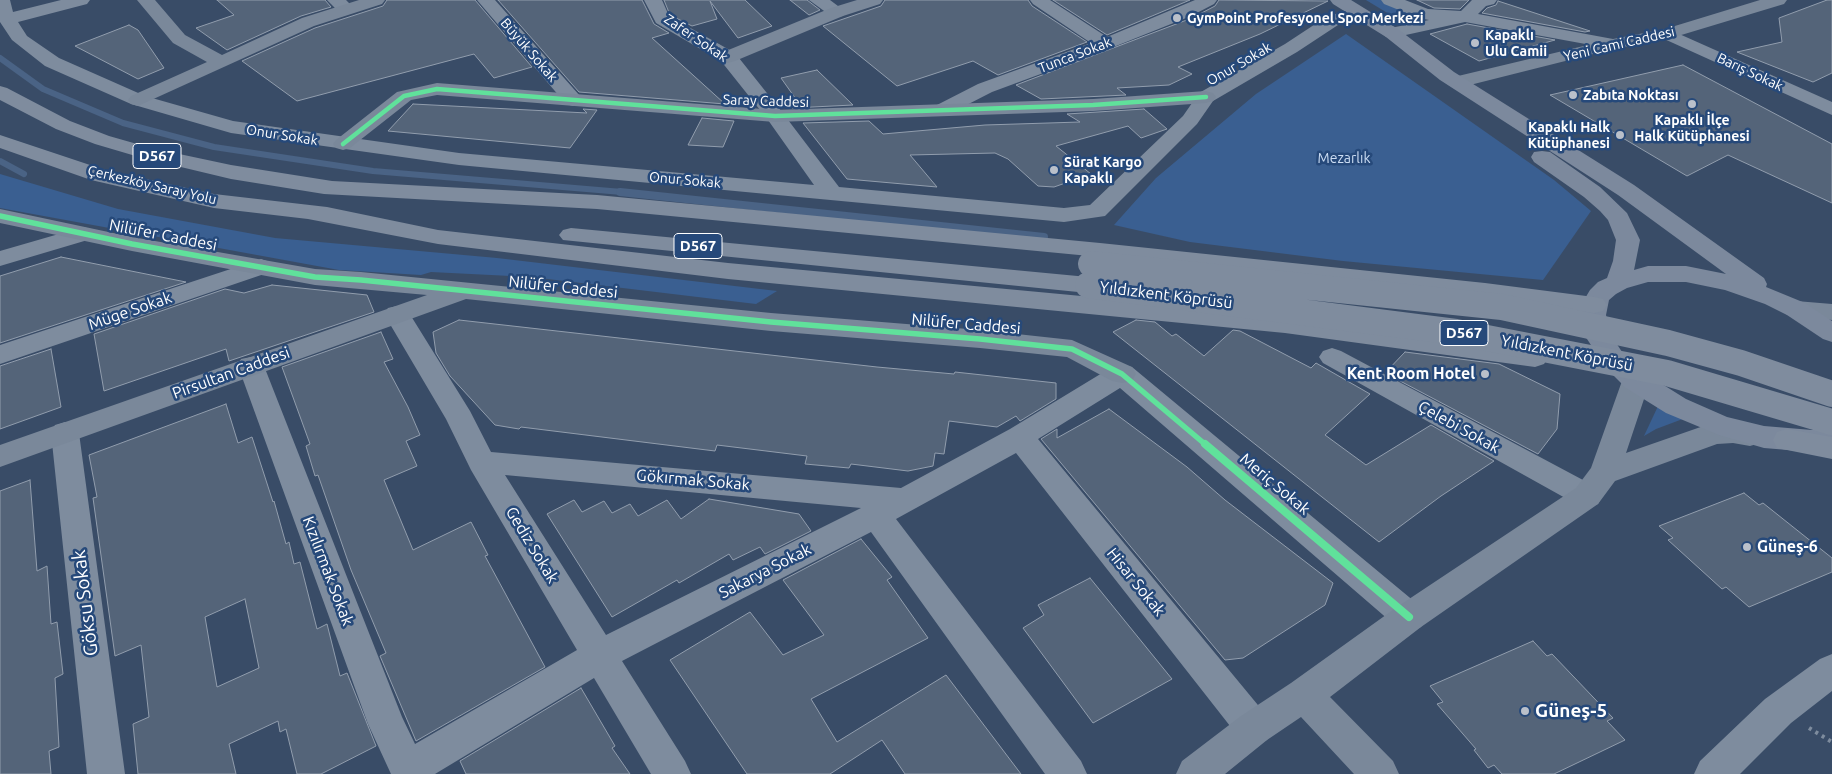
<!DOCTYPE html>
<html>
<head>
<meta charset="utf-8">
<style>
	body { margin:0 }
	canvas { display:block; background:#394c67 }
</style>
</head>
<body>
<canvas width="1832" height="774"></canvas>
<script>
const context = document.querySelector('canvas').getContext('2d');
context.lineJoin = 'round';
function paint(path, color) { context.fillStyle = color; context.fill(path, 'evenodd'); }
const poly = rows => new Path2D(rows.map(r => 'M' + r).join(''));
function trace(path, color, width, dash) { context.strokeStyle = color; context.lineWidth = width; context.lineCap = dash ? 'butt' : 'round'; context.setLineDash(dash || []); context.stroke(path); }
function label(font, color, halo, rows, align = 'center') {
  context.font = font + ' Ubuntu,sans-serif'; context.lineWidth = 5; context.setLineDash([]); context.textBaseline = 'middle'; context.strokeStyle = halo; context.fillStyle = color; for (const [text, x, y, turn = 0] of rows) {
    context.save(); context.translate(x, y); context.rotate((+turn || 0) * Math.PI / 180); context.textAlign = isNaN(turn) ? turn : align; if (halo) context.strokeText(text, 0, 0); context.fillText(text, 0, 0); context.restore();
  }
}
const green = poly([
	[1366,0,1381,0,1418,16,1399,20],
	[1346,34,1554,180,1591,211,1543,280,1343,261,1190,242,1114,225,1156,178,1256,94],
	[0,174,118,209,275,238,497,258,777,291,756,304,531,277,431,272,421,275,339,270,0,208],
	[1659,404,1688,417,1656,429,1644,436]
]);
const streamFar1 = poly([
	[0,58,43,89,123,123,214,147,373,171,634,193],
	[0,161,24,174]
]);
const stream = poly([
	[620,192,1044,237]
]);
const building = poly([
	[217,0,325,0,331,7,301,16,227,50,196,28,234,15,217,0],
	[387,0,475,0,532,67,494,78,474,54,297,101,242,61,315,28,383,6,387,0],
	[498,0,642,0,654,24,669,33,652,38,725,104,579,92,498,0],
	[664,0,745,0,772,26,738,38,710,1,717,19,692,26,670,15,664,0],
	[790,0,807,0,820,10,809,15,790,0],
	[885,0,1028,0,1032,6,1087,42,998,75,973,61,897,86,823,26,881,6,885,0],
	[1053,0,1190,0,1107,35,1053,0],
	[1219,0,1328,1,1260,34,1178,67,1192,74,1169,85,1117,88,1126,95,1041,99,1016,85,1192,18,1215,6,1219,0],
	[1417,0,1469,0,1460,9,1434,8,1417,0],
	[1827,0,1832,0,1832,73,1813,82,1737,52,1782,42,1779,18,1827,0],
	[1498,1,1590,31,1585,32,1482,13,1487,8,1496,5,1498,1],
	[1467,24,1555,40,1479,61,1430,34,1467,24],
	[129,25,138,30,164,68,138,79,75,46,129,25],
	[1683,65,1832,144,1832,203,1728,155,1687,176,1550,95,1683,65],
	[817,70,853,105,792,108,789,104,798,102,781,78,817,70],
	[413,104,587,113,583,109,597,110,570,148,388,131,413,104],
	[1144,109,1167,129,1141,138,1128,126,1056,146,1091,174,1054,187,1038,186,1008,159,995,153,910,155,937,187,847,179,803,123,869,121,883,134,985,125,1080,122,1067,114,1144,109],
	[702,118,734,121,723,147,688,145,702,118],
	[61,257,186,282,0,343,0,276,61,257],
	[272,285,367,295,374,312,229,361,226,349,104,391,94,334,225,289,244,293,272,285],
	[459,320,877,367,954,374,955,372,1056,383,1056,399,1020,421,1016,416,997,427,949,421,944,454,935,453,933,466,908,471,851,464,849,468,805,464,807,456,717,445,715,451,521,427,519,429,495,425,450,376,436,353,433,332,459,320],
	[1136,320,1155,322,1172,336,1176,334,1204,356,1233,330,1240,331,1311,368,1316,363,1370,394,1325,435,1366,465,1431,425,1494,461,1441,496,1379,542,1113,332,1136,320],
	[381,332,393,359,384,362,408,407,420,435,406,441,417,466,384,480,413,550,471,522,488,555,485,556,545,667,416,741,380,656,386,653,351,570,318,475,315,476,306,446,310,444,282,367,381,332],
	[51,349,61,407,0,429,0,366,51,349],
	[1405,352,1499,364,1560,394,1557,429,1538,454,1385,373,1405,352],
	[226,404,238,443,252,437,273,502,274,501,286,544,289,542,294,564,300,562,317,629,327,624,340,676,347,673,376,746,321,774,297,774,286,729,280,732,278,721,229,744,236,774,138,774,133,724,149,717,141,645,115,656,93,498,97,497,89,455,226,404],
	[245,599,259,668,217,687,205,617,245,599],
	[1109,409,1187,467,1225,500,1333,583,1325,605,1243,658,1225,660,1041,439,1057,429,1057,438,1109,409],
	[30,480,37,571,47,566,51,624,57,622,63,674,55,678,59,747,49,751,51,774,0,774,0,491,30,480],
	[1744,493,1759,505,1763,503,1832,558,1832,572,1749,607,1726,587,1722,589,1668,540,1673,538,1659,526,1744,493],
	[709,499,799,514,811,531,765,554,760,547,733,560,729,554,679,583,677,580,612,617,547,514,574,500,582,512,604,501,612,513,630,504,638,516,667,500,681,519,709,499],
	[861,539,892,577,887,580,928,638,811,699,837,742,946,675,1021,774,905,774,882,740,830,774,747,774,670,660,750,612,783,655,824,635,783,580,861,539],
	[1090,578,1172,679,1093,723,1023,628,1044,615,1038,605,1090,578],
	[1533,641,1547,656,1552,654,1613,718,1607,721,1625,740,1554,774,1502,774,1494,765,1488,768,1474,750,1476,749,1437,704,1443,702,1430,686,1533,641],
	[581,688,615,746,612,748,630,774,466,774,460,761,581,688]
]);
const path = poly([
	[1809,728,1832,742]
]);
const street = poly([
	[0,0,10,0,13,12,61,0,90,0,87,4,18,22,27,36,59,58,145,96,233,121,459,153,814,185,768,120,721,61,656,23,644,0,662,0,669,16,735,53,782,112,839,187,1064,208,1090,205,1183,116,1199,93,1285,44,1326,17,1342,12,1348,13,1351,17,1348,21,1338,25,1297,52,1213,101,1197,124,1105,216,1064,222,459,165,231,133,131,104,45,66,12,40,0,22,0,0],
	[327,0,346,0,355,9,352,13,346,14,340,13,327,0],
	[477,0,495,0,580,96,583,100,580,104,573,106,566,104,477,0],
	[809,0,830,0,846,12,843,16,837,17,831,16,809,0],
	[1030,0,1050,0,1107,37,1195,0,1217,0,1214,4,1191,16,1111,48,992,92,949,114,942,116,935,114,932,110,935,106,978,84,1091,43,1033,4,1030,0],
	[1381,0,1405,0,1428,9,1461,11,1472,0,1497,0,1494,4,1486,6,1478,14,1613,39,1619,40,1622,44,1619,48,1613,49,1465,22,1392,38,1386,37,1383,33,1386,29,1429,20,1419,18,1384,4,1381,0],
	[1668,29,1832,102,1832,115,1662,38,1659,34,1662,30,1668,29],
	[83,227,91,229,95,234,91,239,0,266,0,251,83,227],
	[261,259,270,262,273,267,270,272,0,364,0,345,261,259],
	[397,306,406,308,470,411,491,452,901,488,1010,429,1112,367,1122,365,1132,367,1421,607,1426,617,1421,627,1409,632,1397,627,1120,388,1038,439,1267,716,1272,728,1267,740,1254,745,1241,740,1016,453,896,519,1081,761,1087,774,1045,774,871,532,622,661,685,761,691,774,651,774,594,678,435,774,391,774,368,724,238,366,241,359,251,357,261,359,264,366,402,717,415,744,577,650,471,470,446,419,384,314,388,308,397,306],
	[505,475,861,508,606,635,505,475],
	[1332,348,1341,351,1598,488,1602,496,1598,504,1587,508,1576,504,1323,363,1319,357,1323,351,1332,348],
	[65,422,75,425,79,433,125,774,87,774,51,433,55,425,65,422],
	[1832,654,1832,691,1791,723,1740,774,1694,774,1700,761,1765,699,1820,659,1832,654]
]);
const secondary = poly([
	[137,0,155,0,185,35,222,55,302,18,359,0,385,0,382,4,314,26,138,106,131,104,128,100,131,96,207,62,173,43,137,0],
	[857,0,883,0,880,4,843,16,735,61,728,63,721,61,719,57,721,53,831,8,857,0],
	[1760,0,1787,0,1784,4,1668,39,1613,49,1458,88,1451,86,1448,82,1451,78,1458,76,1613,39,1665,29,1760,0],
	[437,83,775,110,1093,99,1206,91,1213,93,1216,97,1213,101,1206,103,1093,111,775,122,437,95,411,100,350,148,343,150,336,148,333,144,336,140,397,92,437,83],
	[0,209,132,237,315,269,361,272,771,313,980,330,1072,340,1132,367,1136,374,1132,381,1122,383,1112,381,1067,357,980,348,771,331,466,299,0,467,0,445,427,295,315,285,132,251,0,223,0,209],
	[1796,301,1832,304,1832,320,1787,315,1783,309,1787,303,1796,301],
	[1636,371,1646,374,1650,381,1626,453,1715,422,1733,421,1750,424,1760,427,1764,435,1760,443,1750,446,1733,443,1717,444,1615,481,1598,504,1421,627,1330,697,1393,761,1399,774,1354,774,1301,717,1267,740,1225,774,1176,774,1182,761,1241,716,1291,683,1397,607,1576,488,1591,468,1622,381,1626,374,1636,371]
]);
const primary = poly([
	[1330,0,1351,0,1398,29,1454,72,1634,185,1764,278,1767,284,1766,287,1805,303,1832,321,1832,342,1823,339,1787,315,1765,304,1725,290,1686,282,1648,282,1627,288,1616,294,1609,300,1606,315,1611,335,1622,352,1646,374,1686,399,1727,417,1764,426,1812,430,1832,427,1832,449,1812,452,1764,448,1719,435,1666,413,1626,388,1604,366,1589,342,1585,336,1580,315,1581,305,1590,290,1598,282,1607,278,1613,261,1616,240,1608,220,1600,211,1584,197,1534,162,1531,157,1534,152,1542,151,1550,152,1600,187,1627,213,1640,240,1634,270,1648,266,1686,266,1726,274,1618,195,1440,80,1386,37,1333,4,1330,0]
]);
const highway = poly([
	[0,86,7,88,70,121,109,136,151,148,231,165,332,181,597,195,1100,243,1485,283,1594,297,1603,299,1607,305,1603,311,1594,313,1485,299,1100,257,597,209,324,194,231,179,139,157,95,144,56,129,0,100,0,86],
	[0,135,105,170,214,194,327,207,438,230,728,263,1285,315,1535,349,1544,352,1548,358,1544,364,1535,367,1285,333,728,279,438,244,308,219,214,208,91,180,0,148,0,135],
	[571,228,1088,277,1097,279,1100,285,1097,291,1088,293,563,240,559,235,563,230,571,228],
	[1787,429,1832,437,1832,459,1777,448,1773,440,1777,432,1787,429]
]);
const highwayBridge = poly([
	[1091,264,1502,307,1668,343,1741,363,1832,394],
	[1088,285,1456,332,1667,373,1832,422]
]);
const cyclewayFar2 = poly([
	[343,144,404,96,437,89,775,116,1093,105,1206,97]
]);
const cyclewayFar1 = poly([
	[0,216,132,244,315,277,361,280,771,322,980,339,1072,349,1122,374,1206,445]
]);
const cycleway = poly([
	[1205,444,1409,617]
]);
const markers = [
	[1177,18,5,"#bac0ca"],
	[1475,43,5,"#bac0ca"],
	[1573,95,5,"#bac0ca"],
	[1692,104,5,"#bac0ca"],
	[1620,135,5,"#bac0ca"],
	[1054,170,5,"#bac0ca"],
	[1485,374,5,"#bac0ca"],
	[1747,547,5,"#bac0ca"],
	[1525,711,5,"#bac0ca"]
];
const farPoinames = [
	["GymPoint Profesyonel Spor Merkezi",1187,18],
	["Kapaklı",1485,35],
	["Ulu Camii",1485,51],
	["Zabıta Noktası",1583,95],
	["Kapaklı İlçe",1692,120,"center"],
	["Halk Kütüphanesi",1692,136,"center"],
	["Kapaklı Halk",1610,127,"right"],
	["Kütüphanesi",1610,143,"right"],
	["Sürat Kargo",1064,162],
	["Kapaklı",1064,178]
];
const farStreetnames = [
	["Zafer Sokak",696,38,34],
	["Yeni Cami Caddesi",1619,44,-13],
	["Büyük Sokak",529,50,49],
	["Tunca Sokak",1075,55,-21],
	["Onur Sokak",1239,64,-30],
	["Barış Sokak",1750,72,25],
	["Saray Caddesi",766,101,2],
	["Onur Sokak",282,135,9],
	["Onur Sokak",685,180,5],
	["Çerkezköy Saray Yolu",152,185,13]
];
const farParknames = [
	["Mezarlık",1344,158]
];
const shields = [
	[157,156,48],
	[698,246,48],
	[1464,333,48]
];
const shieldNames = [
	["D567",157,156],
	["D567",698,246],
	["D567",1464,333]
];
const streetNames = [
	["Nilüfer Caddesi",163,235,11],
	["Nilüfer Caddesi",563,287,6],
	["Yıldızkent Köprüsü",1166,295,7],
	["Müge Sokak",130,311,-19],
	["Nilüfer Caddesi",966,324,5],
	["Yıldızkent Köprüsü",1567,353,11],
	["Pirsultan Caddesi",231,373,-20],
	["Çelebi Sokak",1459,427,29],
	["Gökırmak Sokak",693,480,5],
	["Meriç Sokak",1275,484,40],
	["Gediz Sokak",532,545,59],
	["Kızılırmak Sokak",328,571,69],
	["Sakarya Sokak",765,571,-27],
	["Hisar Sokak",1136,582,51]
];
const poiNames = [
	["Kent Room Hotel",1475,374],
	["Güneş-6",1757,547,"left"]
];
const nearStreetnames = [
	["Göksu Sokak",85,603,-97]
];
const nearPoinames = [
	["Güneş-5",1535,711]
];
paint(green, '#3a5f91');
trace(streamFar1, '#4a6385', 6);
trace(stream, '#4a6385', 8);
paint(building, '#546479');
trace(building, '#919dad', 1);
trace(path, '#7e8c9e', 4, [3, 4.5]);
paint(street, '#7e8c9e');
paint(secondary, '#7a889a');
paint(primary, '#7c899d');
paint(highway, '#7f8c9e');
trace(highwayBridge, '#7f8c9e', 26);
trace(cyclewayFar2, '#60e19b', 4.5);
trace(cyclewayFar1, '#60e19b', 5.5);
trace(cycleway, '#60e19b', 8);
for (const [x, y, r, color] of markers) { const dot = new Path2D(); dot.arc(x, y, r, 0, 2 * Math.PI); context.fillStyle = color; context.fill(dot); trace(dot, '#26497a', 2); }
label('bold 14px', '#fff', '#26497a', farPoinames, 'left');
label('14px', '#fff', '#26497a', farStreetnames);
label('14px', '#ccddf3', '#26497a', farParknames);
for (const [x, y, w] of shields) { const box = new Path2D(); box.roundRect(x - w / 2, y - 12.5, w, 25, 4); context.fillStyle = '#26497a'; context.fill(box); trace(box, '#fff', 1); }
label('bold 15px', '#fff', null, shieldNames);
label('16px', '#fff', '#26497a', streetNames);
label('bold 16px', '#fff', '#26497a', poiNames, 'right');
label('19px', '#fff', '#26497a', nearStreetnames);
label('bold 19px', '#fff', '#26497a', nearPoinames, 'left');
</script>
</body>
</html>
